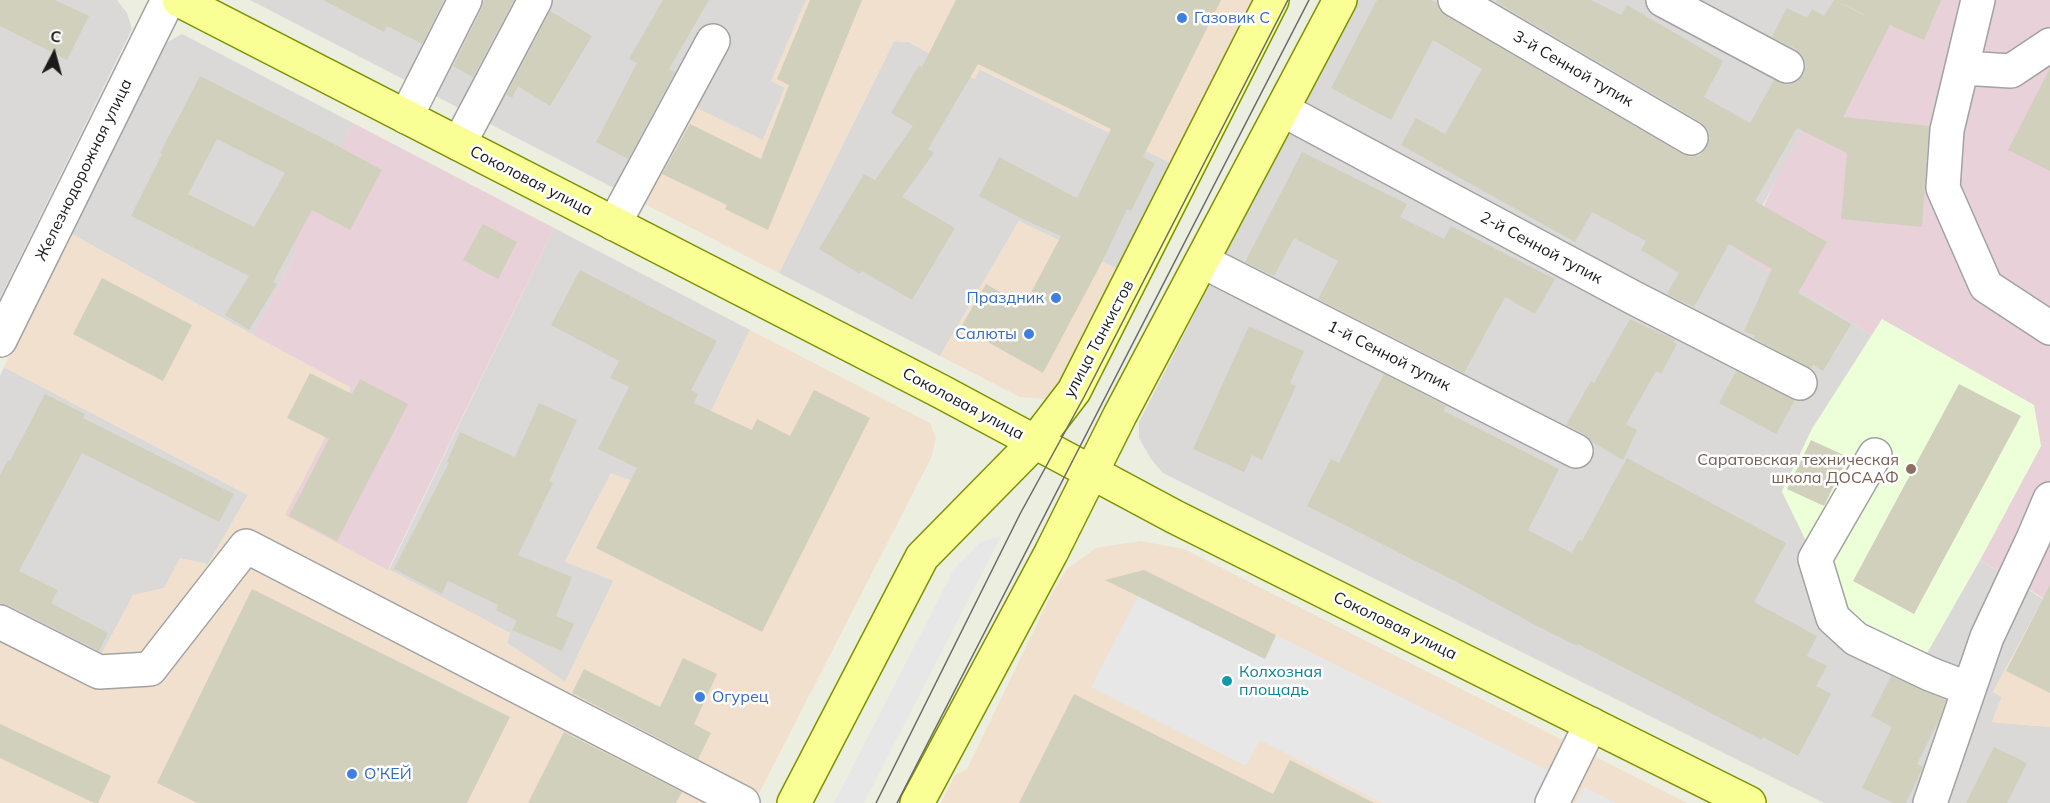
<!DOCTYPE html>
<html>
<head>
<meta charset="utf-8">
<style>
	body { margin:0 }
	#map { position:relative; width:2050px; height:803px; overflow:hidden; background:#eceee0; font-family:Mulish,sans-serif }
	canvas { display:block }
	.north { position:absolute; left:24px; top:24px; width:60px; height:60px; -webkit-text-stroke:4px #fff; paint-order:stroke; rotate:6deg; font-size:16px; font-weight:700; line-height:24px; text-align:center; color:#1b1b1b }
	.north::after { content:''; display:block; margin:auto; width:21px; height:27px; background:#1b1b1b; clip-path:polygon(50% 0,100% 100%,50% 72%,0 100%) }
</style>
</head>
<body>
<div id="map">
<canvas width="2050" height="803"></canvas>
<div class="north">С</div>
</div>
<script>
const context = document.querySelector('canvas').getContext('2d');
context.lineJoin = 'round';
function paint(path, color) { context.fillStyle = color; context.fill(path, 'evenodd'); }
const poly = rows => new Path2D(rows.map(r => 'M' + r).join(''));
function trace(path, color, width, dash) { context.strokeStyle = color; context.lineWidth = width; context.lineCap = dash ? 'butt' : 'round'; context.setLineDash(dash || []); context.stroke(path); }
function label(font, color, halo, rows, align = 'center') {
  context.font = font + ' Mulish,sans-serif'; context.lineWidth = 5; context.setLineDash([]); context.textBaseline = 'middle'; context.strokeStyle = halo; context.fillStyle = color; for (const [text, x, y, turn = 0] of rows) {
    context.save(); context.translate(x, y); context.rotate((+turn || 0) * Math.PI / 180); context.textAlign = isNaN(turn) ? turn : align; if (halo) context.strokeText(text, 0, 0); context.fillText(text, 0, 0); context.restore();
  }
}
const residential = poly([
	[0,0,117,0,127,13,132,29,0,298],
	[250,0,806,0,772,81,785,88,763,140,639,201],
	[1356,0,1867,0,1801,133,1738,252,1873,336,1812,429,1782,492,1840,610,1926,654,1980,560,2043,599,1993,692,2002,697,1992,722,2050,727,2050,803,1824,803,1163,473,1151,459,1139,438,1139,422],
	[182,34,353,123,290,247,296,251,253,335,70,233,161,46],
	[894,41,909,42,975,79,979,69,1175,165,1121,271,1019,221,940,356,779,273],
	[554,228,750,330,687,462,635,482,611,474,565,561,614,580,565,682,507,643,510,633,389,570],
	[4,367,248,495,208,564,164,588,133,596,96,664,0,613,0,376]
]);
const commercial = poly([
	[806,0,1259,0,1175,165,980,69,975,79,909,42,894,41,779,273,639,201,689,104,763,140,785,88,771,81],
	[1019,221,1121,271,1060,389,1046,399,1020,397,940,356],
	[70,233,253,335,351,388,286,515,510,633,507,643,565,682,614,581,565,562,611,473,635,482,687,461,750,330,930,423,936,438,931,458,754,803,0,803,0,613,96,664,133,595,164,588,180,558,208,564,248,495,4,367],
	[1140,541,1184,549,1687,803,941,803,955,775,967,769,1052,593,1067,569,1096,548],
	[2043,599,2050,602,2050,727,1992,722,2002,697,1993,692]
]);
const industrial = poly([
	[1867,0,2050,0,2050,602,1980,560,2041,446,1881,320,1873,336,1738,252,1763,208,1778,175,1801,133],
	[353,123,554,228,388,570,285,515,351,388,253,335,296,251,289,247]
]);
const education = poly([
	[1882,319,2034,405,2041,446,1980,560,1926,655,1840,610,1782,491,1812,429]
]);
const parking = poly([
	[1001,536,864,803,834,803,954,569,980,542],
	[1138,596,1265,659,1276,635,1555,774,1539,803,1382,803,1260,740,1246,766,1091,687],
	[1584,787,1616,803,1576,803]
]);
const building = poly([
	[0,0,55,0,89,16,67,60,0,26],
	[323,0,444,0,422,44,387,26,384,32],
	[484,0,514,0,473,77,453,66,482,8],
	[663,0,709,0,669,69,675,72,628,159,596,142,637,63,629,59],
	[810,0,862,0,768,230,725,209,727,205,662,174,690,124,761,159,789,85,777,79],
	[956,0,1221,0,1143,157,1155,163,1131,211,1127,209,1102,262,1043,373,961,327,986,284,1024,306,1061,236,1018,217,979,196,999,157,1077,198,1111,129,978,64,928,149,934,153,902,197,955,228,912,300,862,271,860,274,819,249,864,174,875,180,913,126,891,113,919,65,922,67],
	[1377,0,1431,0,1437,3,1439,10,1446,16,1682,154,1690,157,1700,155,1707,147,1710,139,1708,129,1701,122,1496,2,1497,0,1591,0,1621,15,1627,5,1723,61,1704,97,1750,123,1774,80,1788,85,1797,82,1804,74,1806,65,1803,56,1796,49,1772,37,1787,8,1807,18,1812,9,1824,16,1834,0,1864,15,1864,14,1834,0,1941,0,1924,40,1890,25,1843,117,1929,126,1922,227,1841,219,1847,153,1797,128,1755,201,1827,242,1798,293,1851,324,1823,371,1813,365,1811,369,1754,338,1755,336,1744,331,1772,269,1729,244,1694,307,1667,294,1679,273,1641,250,1646,241,1592,212,1575,242,1401,145,1416,118,1445,134,1482,69,1433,40,1391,120,1331,88],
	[550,11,592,36,550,106,518,86,512,98,506,95],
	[2050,68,2050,171,2008,150],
	[200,76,336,145,382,170,350,230,312,210,273,282,277,284,249,330,225,315,249,276,131,216,162,154,160,153],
	[217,139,285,173,254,227,188,194],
	[1302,152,1407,204,1400,217,1444,239,1451,226,1555,279,1535,314,1505,297,1464,373,1318,299,1338,261,1294,238,1274,276,1245,262],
	[483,224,517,242,498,279,463,260],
	[580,270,717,341,691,390,698,394,694,403,752,430,757,419,790,436,814,390,870,418,762,632,596,548,637,468,598,449,629,387,610,378,619,361,551,325],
	[102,278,192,325,163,381,73,334],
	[1630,319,1675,340,1674,343,1677,344,1661,374,1656,371,1626,424,1637,430,1623,460,1592,442,1584,434,1566,425,1591,381,1594,383],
	[1249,326,1304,351,1290,383,1296,386,1262,460,1252,455,1244,472,1193,449],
	[1736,371,1795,400,1776,434,1719,403],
	[310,373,352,394,360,379,408,404,337,541,289,516,329,439,287,418],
	[1384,374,1446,406,1444,411,1559,469,1528,530,1572,553,1579,540,1582,541,1627,458,1786,543,1754,602,1817,636,1807,656,1827,666,1816,686,1831,694,1798,756,1763,737,1762,740,1671,692,1578,644,1577,646,1537,626,1455,581,1307,506,1331,459,1339,463],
	[1959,384,2021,416,1914,614,1853,581],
	[45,394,85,414,83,418,234,494,219,522,82,453,19,571,58,590,51,603,108,633,99,651,8,605,0,603,0,475,8,460,10,461],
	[539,403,577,420,549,481,553,483,518,555,572,577,556,616,574,624,562,651,512,630,517,621,496,610,498,605,448,581,442,594,394,569,449,463,447,462,460,432,515,457],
	[1811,440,1848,457,1824,506,1787,489],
	[1144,570,1276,635,1265,659,1105,580],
	[2050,585,2050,693,2006,671],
	[252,589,510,717,467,803,197,803,157,783],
	[683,658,717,674,694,724,711,733,698,759,572,693,584,669,660,707],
	[1891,676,1946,700,1938,722,1917,764,1923,767,1906,803,1893,803,1862,788,1892,727,1871,716],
	[1074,694,1273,794,1290,760,1374,803,1019,803],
	[0,724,111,776,98,803,94,803,0,758],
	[564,732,682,792,676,803,528,803],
	[1994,747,2027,763,2007,803,1966,803]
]);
const minor = poly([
	[1455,0,1691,138],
	[1663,0,1787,66],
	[1978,0,1947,130,1943,188,1986,286,2050,328],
	[1963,68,2011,71,2050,45],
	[1283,110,1634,298,1800,383],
	[406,117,465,0],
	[459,144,535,0],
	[614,224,713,41],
	[1202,261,1576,451],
	[0,340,168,0],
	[1875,455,1815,559,1833,618,1856,639,1930,674,1969,689],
	[0,622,99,672,150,669,246,546,743,803],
	[1552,803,1591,724],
	[1930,803,1987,637,2033,539,2050,499]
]);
const major = poly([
	[179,0,940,391,1175,517,1749,803],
	[794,803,922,557,1035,442,1074,391,1272,0],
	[917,803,1051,553,1120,415,1340,0]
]);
const tram = poly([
	[876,803,1020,514,1084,397,1288,0],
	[897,803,1309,0]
]);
const markers = [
	[1182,18,6,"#3f7fe0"],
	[1056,298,6,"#3f7fe0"],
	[1029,334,6,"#3f7fe0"],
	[1911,469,6,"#8d6e63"],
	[1227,681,6,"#0f9aa8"],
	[700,697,6,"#3f7fe0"],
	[352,774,6,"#3f7fe0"]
];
const shopNames = [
	["Газовик С",1194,18],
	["Праздник",1044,298,"right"],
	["Салюты",1017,334,"right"],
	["Огурец",712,697],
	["О’КЕЙ",364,774]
];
const streetNames = [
	["3-й Сенной тупик",1573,69,30],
	["Железнодорожная улица",84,170,-64],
	["Соколовая улица",531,181,27],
	["2-й Сенной тупик",1541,248,28],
	["улица Танкистов",1099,339,-62],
	["1-й Сенной тупик",1389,356,27],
	["Соколовая улица",963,404,28],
	["Соколовая улица",1395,626,26]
];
const educationNames = [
	["Саратовская техническая",1899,460],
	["школа ДОСААФ",1899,478]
];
const cultureNames = [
	["Колхозная",1239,672],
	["площадь",1239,690]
];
paint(residential, '#dad9d8');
paint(commercial, '#f1e0cd');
paint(industrial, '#e8d1d8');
paint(education, '#ecffd8');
paint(parking, '#e7e7e7');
paint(building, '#d1d0bd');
trace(minor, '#a2a2a2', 36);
trace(major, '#7b9300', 36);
trace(minor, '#fff', 33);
trace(major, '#f9ff94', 33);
trace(tram, '#696969', 1.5);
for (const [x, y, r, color] of markers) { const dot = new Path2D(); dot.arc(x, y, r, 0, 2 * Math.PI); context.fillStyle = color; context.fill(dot); trace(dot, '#fff', 2); }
label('16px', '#366cbe', '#fff', shopNames, 'left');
label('16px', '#1b1b1b', '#fff', streetNames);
label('16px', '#785e54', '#fff', educationNames, 'right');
label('16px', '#0d838f', '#fff', cultureNames, 'left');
</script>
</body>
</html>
